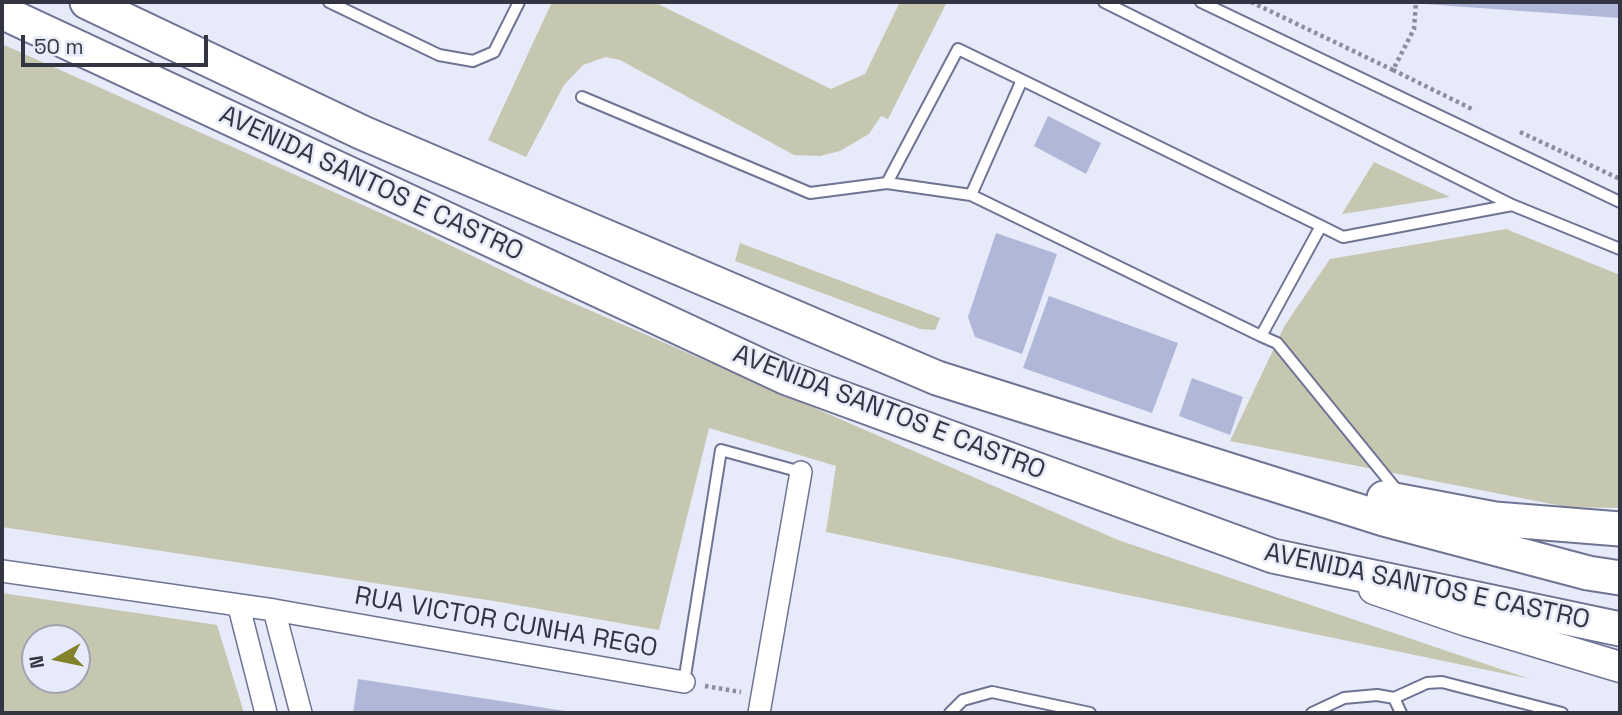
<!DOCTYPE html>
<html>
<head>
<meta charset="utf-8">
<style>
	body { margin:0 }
	#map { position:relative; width:1622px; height:715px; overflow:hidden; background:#e7eaf8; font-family:"Space Grotesk",sans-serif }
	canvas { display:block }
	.frame { position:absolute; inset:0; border:4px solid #333543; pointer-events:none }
	.north { position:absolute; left:21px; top:624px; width:70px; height:70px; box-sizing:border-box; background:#e7eaf8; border:2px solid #9fa2b0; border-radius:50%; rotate:261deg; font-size:19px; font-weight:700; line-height:28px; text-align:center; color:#333543 }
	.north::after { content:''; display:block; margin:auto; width:24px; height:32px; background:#81822b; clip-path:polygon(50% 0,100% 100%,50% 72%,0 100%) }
	.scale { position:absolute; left:21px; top:35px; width:187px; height:32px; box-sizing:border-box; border:4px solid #333543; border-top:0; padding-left:9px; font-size:21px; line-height:24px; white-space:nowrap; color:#333543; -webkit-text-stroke:5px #e7eaf8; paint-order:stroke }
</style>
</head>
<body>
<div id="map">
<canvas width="1622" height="715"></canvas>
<div class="frame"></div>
<div class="north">N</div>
<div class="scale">50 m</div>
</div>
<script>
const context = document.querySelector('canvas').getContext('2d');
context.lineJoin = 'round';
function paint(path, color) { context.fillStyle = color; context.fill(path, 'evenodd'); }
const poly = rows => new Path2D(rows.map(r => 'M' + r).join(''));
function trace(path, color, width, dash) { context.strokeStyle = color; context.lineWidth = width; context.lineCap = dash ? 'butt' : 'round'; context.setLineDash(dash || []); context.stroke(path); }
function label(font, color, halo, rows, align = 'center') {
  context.font = font + ' "Space Grotesk",sans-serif'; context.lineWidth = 5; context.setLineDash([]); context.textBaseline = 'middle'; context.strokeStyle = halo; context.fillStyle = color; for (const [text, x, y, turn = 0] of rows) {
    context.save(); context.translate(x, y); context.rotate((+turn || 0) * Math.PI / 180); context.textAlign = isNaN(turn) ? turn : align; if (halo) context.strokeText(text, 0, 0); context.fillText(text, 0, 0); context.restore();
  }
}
const green = poly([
	[552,2,654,2,831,89,865,74,900,2,947,2,888,119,881,116,869,134,840,151,820,156,794,155,620,60,606,57,583,65,564,85,526,157,488,140],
	[2,44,421,231,534,286,1118,540,1530,679,826,532,836,466,709,428,659,630,494,601,2,527],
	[1374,162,1450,197,1342,214],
	[1506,229,1620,275,1620,508,1567,507,1230,441,1285,325,1330,259],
	[740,243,940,318,935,330,920,329,735,261],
	[2,593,217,625,244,713,2,713],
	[35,638,77,638,77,680,35,680]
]);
const building = poly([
	[1425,2,1620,2,1620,18,1424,4],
	[1048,116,1101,143,1086,174,1034,146],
	[996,233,1057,254,1022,354,975,337,968,317],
	[1049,296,1178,343,1152,413,1023,368],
	[1192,378,1243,397,1230,435,1179,416],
	[358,679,572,712,571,713,353,713]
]);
const path = poly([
	[1251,2,1393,70,1414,29,1416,2],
	[1393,70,1474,110],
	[1520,132,1620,179],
	[705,686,741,692]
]);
const lane = poly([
	[329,2,439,55,473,61,494,52,519,2],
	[1104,2,1512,205],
	[1201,2,1620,202],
	[582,97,810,193,887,183,971,195],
	[887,183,958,49,1022,80],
	[1321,226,1261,336,971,195,1022,80,1321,226,1343,237,1512,205,1620,249],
	[1261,336,1277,343,1399,493],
	[684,682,721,450,801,472],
	[1394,698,1427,683,1442,682,1562,713],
	[950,713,963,700,992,692,1090,713],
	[1312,713,1344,698,1377,695,1394,698,1401,713]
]);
const street = poly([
	[2,571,274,610,684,682],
	[239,607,266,713],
	[274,610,301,713],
	[759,713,801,472]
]);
const secondary = poly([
	[1374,589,1467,621,1620,667]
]);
const primary = poly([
	[87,2,363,133,937,378,1384,519,1588,573,1620,578],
	[2,12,787,378,1273,556,1620,629],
	[1384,498,1495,519,1620,529]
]);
const streetNames = [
	["AVENIDA SANTOS E CASTRO",371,184,25],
	["AVENIDA SANTOS E CASTRO",889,413,21],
	["AVENIDA SANTOS E CASTRO",1427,587,12],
	["RUA VICTOR CUNHA REGO",506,623,10]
];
paint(green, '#c5c7b0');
paint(building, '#b1b7d9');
trace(lane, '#6f7494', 14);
trace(street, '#6f7494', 24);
trace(secondary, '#6f7494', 33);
trace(primary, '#6f7494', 37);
trace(path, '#8b8e9c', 4.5, [3.5, 3.5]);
trace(lane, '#fff', 10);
trace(street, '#fff', 21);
trace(secondary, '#fff', 30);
trace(primary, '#fff', 33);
label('26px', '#333543', '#e7eaf8', streetNames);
</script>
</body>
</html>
